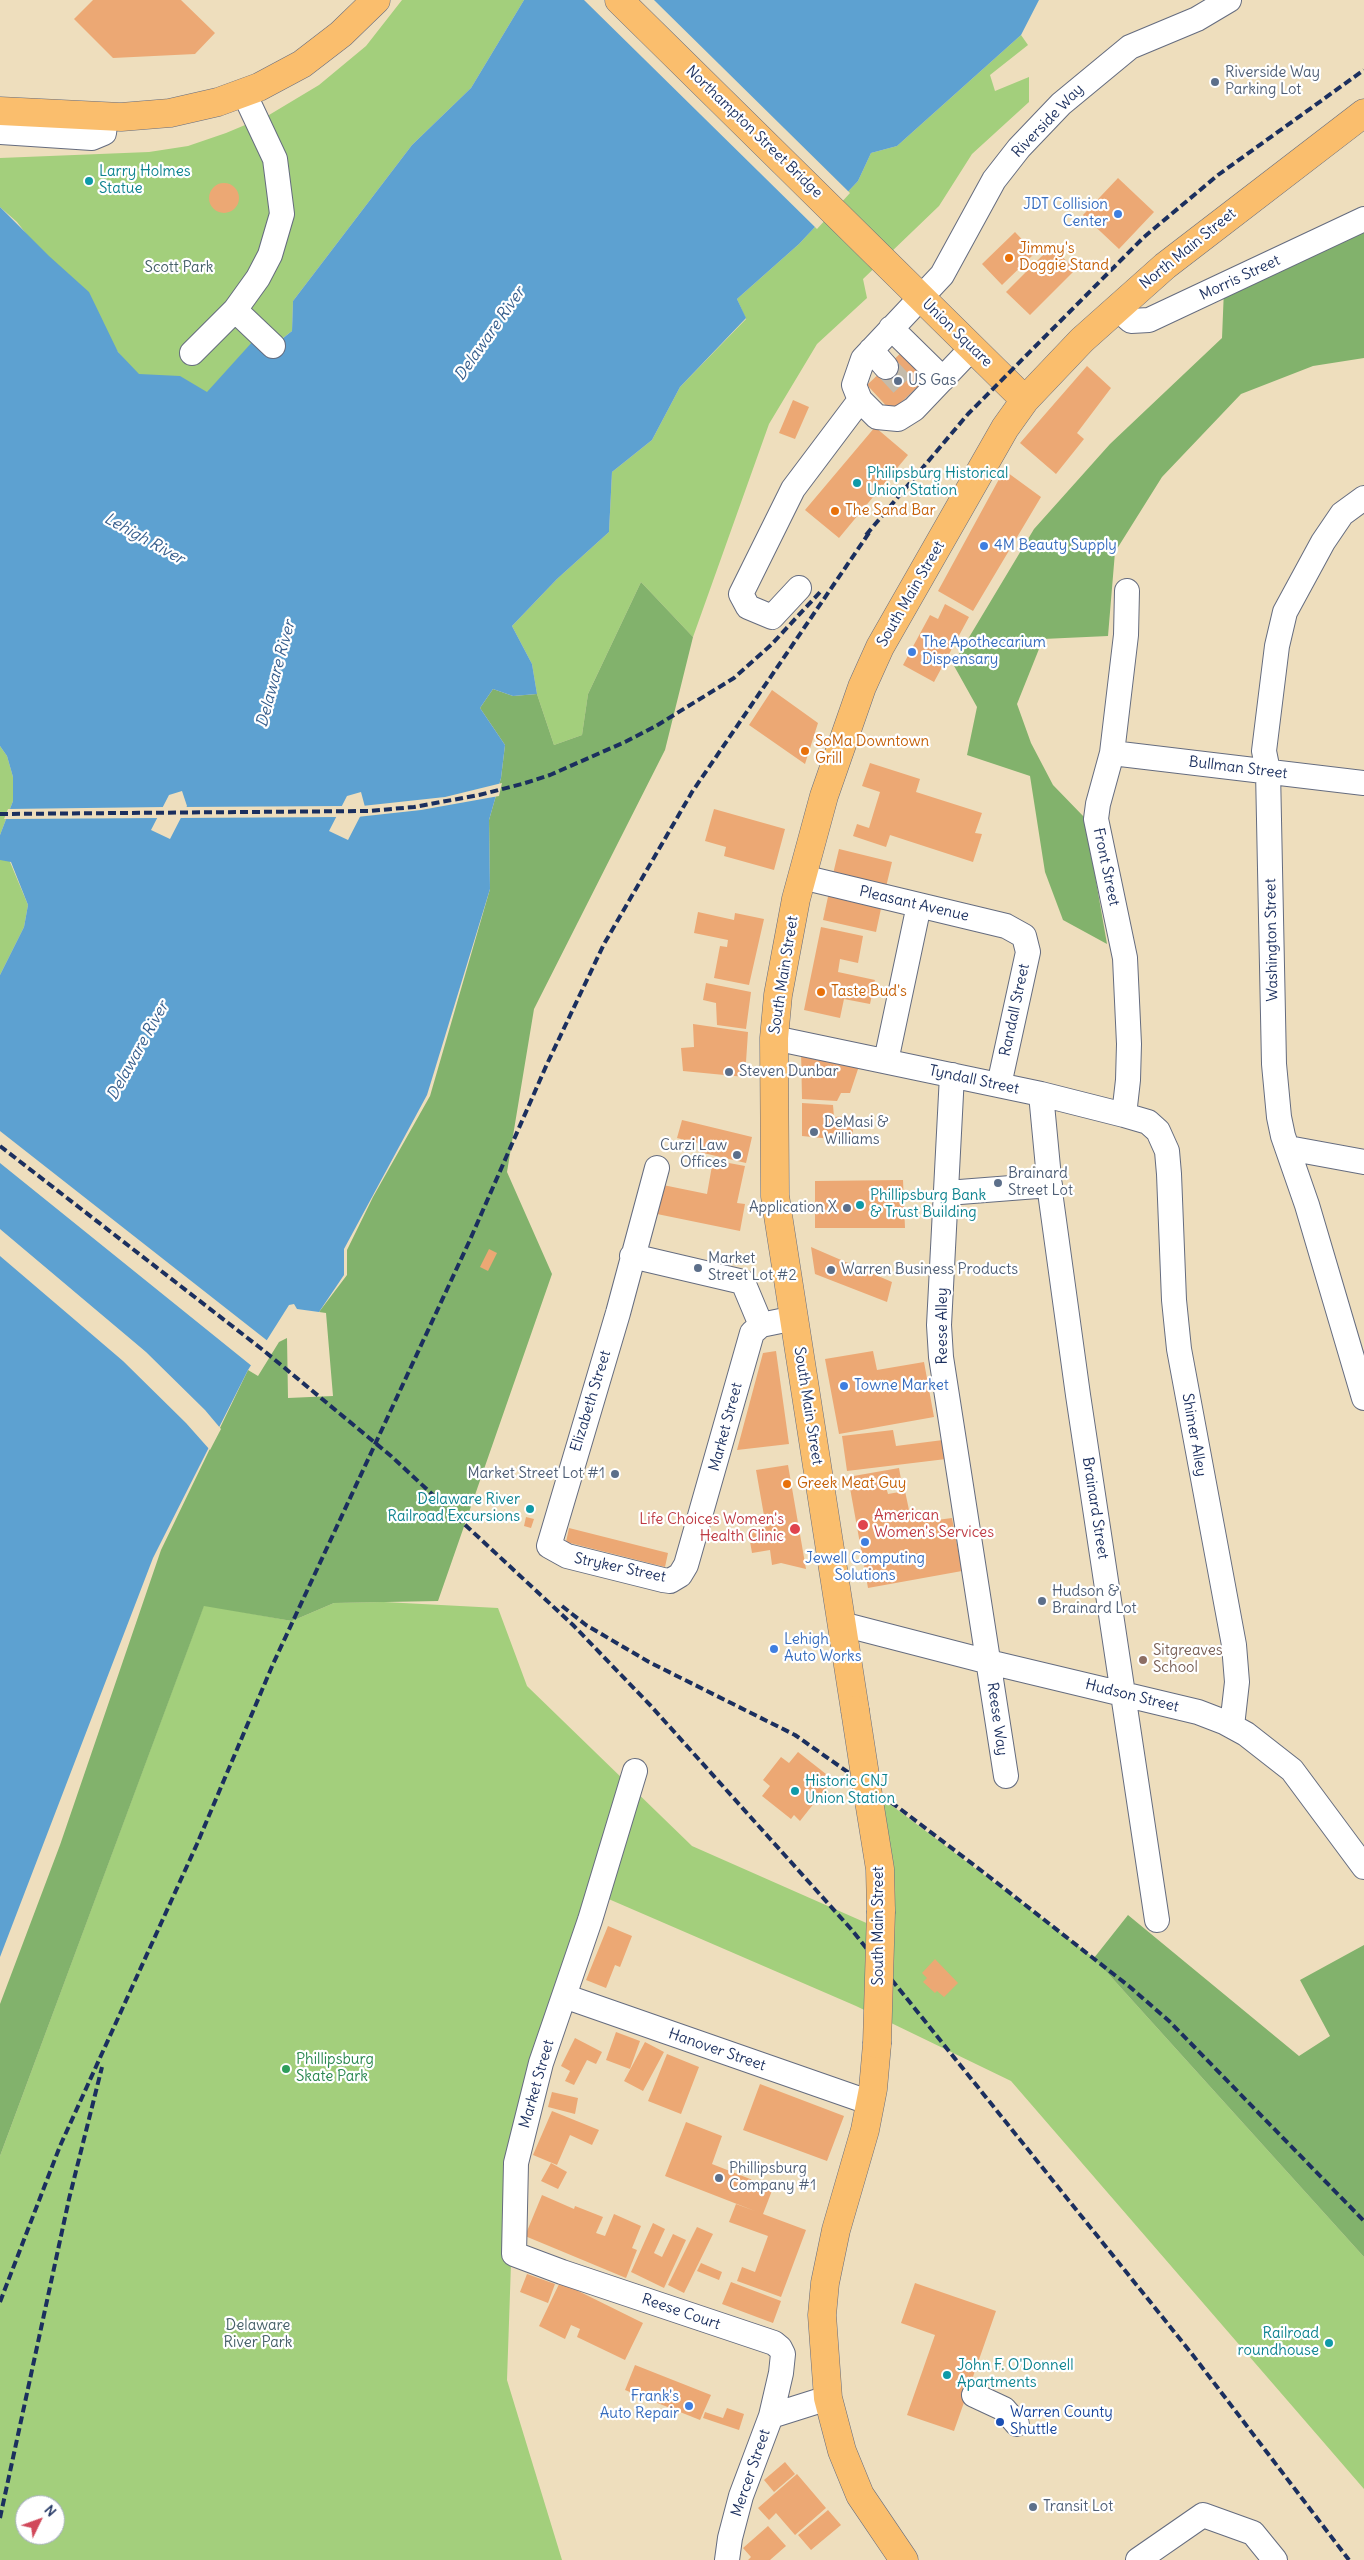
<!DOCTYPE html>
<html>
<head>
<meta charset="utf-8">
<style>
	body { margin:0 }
	#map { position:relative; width:1364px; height:2560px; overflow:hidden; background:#eedebd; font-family:Delius,sans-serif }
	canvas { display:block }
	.north { position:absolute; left:15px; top:2495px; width:50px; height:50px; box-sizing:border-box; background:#fff; border:1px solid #a4acbf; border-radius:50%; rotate:48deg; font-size:14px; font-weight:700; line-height:20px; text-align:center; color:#1b2f5e }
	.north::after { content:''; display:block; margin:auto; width:18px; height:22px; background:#d1495b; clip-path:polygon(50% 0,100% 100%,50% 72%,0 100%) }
</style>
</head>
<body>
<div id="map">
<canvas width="1364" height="2560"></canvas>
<div class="north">N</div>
</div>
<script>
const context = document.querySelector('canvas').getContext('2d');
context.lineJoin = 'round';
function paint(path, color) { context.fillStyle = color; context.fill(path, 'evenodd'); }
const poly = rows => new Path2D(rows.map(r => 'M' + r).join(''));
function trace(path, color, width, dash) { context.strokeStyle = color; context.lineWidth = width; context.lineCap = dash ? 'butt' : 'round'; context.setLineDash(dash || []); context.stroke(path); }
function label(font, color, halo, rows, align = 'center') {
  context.font = font + ' Delius,sans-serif'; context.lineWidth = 4.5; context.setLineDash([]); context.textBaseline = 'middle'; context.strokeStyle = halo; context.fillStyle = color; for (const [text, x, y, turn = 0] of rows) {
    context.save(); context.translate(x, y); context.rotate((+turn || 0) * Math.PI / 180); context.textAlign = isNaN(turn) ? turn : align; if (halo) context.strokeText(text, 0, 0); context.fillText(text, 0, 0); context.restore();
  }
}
const green = poly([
	[402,0,524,0,471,88,412,145,293,301,292,331,173,423,17,222,0,207,0,158,149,152,188,146,226,133,269,115,319,85,366,46],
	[1021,35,1028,45,990,75,995,91,1029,77,1029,102,972,154,939,206,863,279,867,298,817,344,769,424,693,637,641,582,588,694,582,735,554,745,537,694,532,664,512,626,557,579,609,532,612,472,652,440,680,387,746,319,737,299,799,244,858,181,871,153,897,146],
	[0,746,7,756,13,777,13,801,0,835],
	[0,838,28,905,24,927,0,975],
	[384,1602,498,1608,527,1686,692,1846,880,1929,874,1792,1094,1958,1364,2257,1364,2489,1011,2081,856,2006,597,1894,514,2176,507,2380,562,2560,0,2560,0,2156,204,1605,292,1621,334,1603],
	[25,2505,55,2505,55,2535,25,2535]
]);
const forest = poly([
	[1364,229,1364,358,1313,366,1241,394,1162,477,1115,552,1108,636,1043,639,1017,704,1031,743,1053,785,1085,818,1107,944,1063,920,1045,872,1030,776,967,755,977,707,953,664,1034,529,1110,444,1222,338,1224,289],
	[641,582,693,637,665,750,534,1009,507,1172,552,1274,438,1601,334,1603,292,1621,204,1606,0,2156,0,2004,60,1845,161,1550,248,1370,258,1376,279,1342,287,1338,288,1398,333,1396,326,1313,319,1312,347,1275,347,1250,373,1197,430,1096,490,889,489,820,501,778,505,745,480,708,493,689,513,696,537,694,554,745,582,735,588,694],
	[1128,1915,1299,2056,1330,2036,1300,1980,1364,1945,1364,2257,1094,1958]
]);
const water = poly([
	[524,0,1039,0,1021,35,897,146,871,153,858,181,799,244,737,299,746,318,680,387,652,440,612,472,609,532,557,579,512,626,532,664,537,694,513,696,493,689,480,708,505,745,501,778,489,820,490,889,427,1095,344,1249,344,1275,319,1312,297,1309,294,1304,289,1305,248,1370,153,1558,0,1957,0,975,24,927,28,905,11,862,0,860,0,835,13,801,13,777,7,756,0,746,0,207,49,256,89,292,118,352,139,374,180,376,207,392,254,340,273,346,292,331,293,301,412,145,471,88],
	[182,791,187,806,170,839,151,830,169,795],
	[361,792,365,807,348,840,329,831,347,796]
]);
const pier = poly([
	[584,0,654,0,850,193,817,229],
	[502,783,499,796,421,810,357,817,362,806,445,797],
	[344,806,339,817,178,818,183,807],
	[165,807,160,818,4,819,8,809],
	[0,1131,269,1342,253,1367,0,1163],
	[0,1229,146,1352,205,1410,221,1429,210,1450,186,1423,123,1361,0,1256]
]);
const building = poly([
	[93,0,181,0,215,33,195,54,113,58,74,19],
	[1118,178,1154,212,1119,249,1083,215],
	'209 198a15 15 0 1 1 30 0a15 15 0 1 1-30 0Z',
	[1015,232,1035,253,1002,285,982,264],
	[1052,246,1075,270,1030,315,1006,292],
	[904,350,929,377,892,412,867,385],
	[1087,366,1111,388,1077,433,1084,439,1056,474,1020,443],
	[793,400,809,407,795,439,779,433],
	[875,427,908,455,839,538,805,510],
	[1004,470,1041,497,973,611,938,591],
	[945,604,969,617,934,682,903,665,930,615,938,619],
	[772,690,818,723,805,764,749,725],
	[870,763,920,779,916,792,982,813,975,833,982,834,973,862,890,835,886,847,853,836,857,824,869,828,880,792,862,786],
	[714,809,785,829,774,870,724,856,726,847,705,841],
	[839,849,892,862,886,887,833,874],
	[829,892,882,904,876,932,823,920],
	[698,912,734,920,735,913,764,919,749,985,714,978,720,946,727,947,728,940,694,933],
	[821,927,863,936,858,963,840,959,838,972,875,980,870,1004,844,999,840,1018,804,1010],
	[706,983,751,992,746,1029,717,1025,716,1003,703,1000],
	[693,1024,748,1032,745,1077,683,1071,681,1048,694,1047],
	[801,1049,859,1066,850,1093,841,1093,837,1101,802,1099],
	[802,1103,833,1105,834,1117,854,1116,852,1141,802,1136],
	[682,1120,752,1137,746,1163,699,1152,701,1144,677,1138],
	[713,1160,745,1166,737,1203,745,1204,740,1231,657,1214,663,1185,707,1194],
	[903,1180,905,1228,815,1228,815,1181],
	[811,1247,892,1282,887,1302,815,1274],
	[489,1249,497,1253,488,1271,480,1267],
	[776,1351,789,1444,737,1450,763,1353],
	[873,1351,877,1370,924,1362,934,1417,839,1434,825,1359],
	[893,1430,896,1446,943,1440,946,1459,847,1471,842,1436],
	[788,1465,806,1569,781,1563,772,1565,770,1550,752,1553,748,1530,766,1527,756,1470],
	[899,1468,902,1485,886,1487,888,1494,905,1491,909,1510,886,1514,887,1522,936,1514,937,1520,952,1518,962,1571,868,1588,848,1477],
	[526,1517,534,1519,531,1528,524,1526],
	[569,1528,668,1553,665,1567,566,1542],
	[798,1752,826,1774,823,1778,830,1783,800,1821,794,1815,791,1819,762,1796,770,1786,763,1780,781,1757,789,1763],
	[608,1926,632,1936,620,1967,615,1965,606,1988,586,1980],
	[935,1959,958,1983,944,1997,937,1991,935,1993,923,1982,927,1978,922,1973],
	[616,2032,640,2041,630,2069,606,2060],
	[575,2038,602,2052,596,2064,587,2060,574,2085,565,2081,570,2071,561,2066],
	[645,2042,664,2052,643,2091,624,2081],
	[667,2054,699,2067,681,2114,648,2101],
	[760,2084,844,2116,827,2161,743,2130],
	[552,2092,578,2098,575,2114,548,2107],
	[552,2111,599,2130,592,2145,570,2135,557,2165,533,2155],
	[686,2122,722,2136,712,2164,773,2188,763,2214,806,2230,781,2297,737,2281,742,2267,755,2272,768,2236,729,2222,736,2204,755,2211,665,2176],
	[551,2163,567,2172,558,2189,541,2181],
	[542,2195,574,2209,575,2206,603,2217,596,2233,605,2236,614,2214,641,2226,632,2248,637,2250,626,2278,525,2236],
	[653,2223,665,2229,654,2253,662,2257,673,2234,686,2240,664,2288,631,2272],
	[697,2227,713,2234,684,2293,668,2285],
	[701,2263,722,2272,719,2280,697,2271],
	[527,2274,555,2284,548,2303,520,2292],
	[560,2282,643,2323,625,2360,577,2337,580,2329,571,2325,565,2339,539,2326],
	[731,2282,781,2301,773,2323,722,2304],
	[915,2283,996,2311,954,2431,907,2415,935,2335,901,2323],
	[635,2365,711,2395,700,2420,625,2390],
	[727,2408,744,2414,739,2430,703,2418,705,2412,723,2418],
	[785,2462,795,2474,774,2492,764,2480],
	[797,2474,826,2508,795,2535,776,2513,769,2520,758,2508],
	[828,2510,841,2525,811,2550,798,2535],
	[768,2526,786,2546,770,2560,748,2560,751,2557,743,2548]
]);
const minorTunnel = poly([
	[886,367,911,394]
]);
const minor = poly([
	[244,93,275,159,282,214,270,255,258,278,235,310,273,346],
	[0,132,92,138,104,133,106,117],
	[1117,309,1131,321,1149,320,1364,219],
	[891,328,943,379],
	[972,348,914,409,898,419,877,417,860,400,854,385,863,359,942,275,994,180,1019,148,1061,104,1130,47,1197,19,1229,0],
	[871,350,886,367],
	[192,353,235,310],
	[1364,498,1342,514,1323,542,1285,612,1277,646,1264,751,1268,771,1274,1064,1279,1117,1283,1136,1307,1205,1364,1398],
	[799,588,772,617,748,607,741,594,793,489,860,400],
	[1112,753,1364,783],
	[802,877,1006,926,1024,936,1028,952,999,1085],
	[774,1038,1041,1094,1124,1115,1148,1122,1158,1131,1167,1151,1169,1174,1174,1300,1179,1349,1234,1645,1237,1682,1232,1726],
	[886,1061,919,905],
	[952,1075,939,1325,941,1357,1006,1776],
	[1041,1094,1051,1199,1078,1395,1157,1920],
	[1124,1115,1128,1080,1129,1044,1125,958,1096,819,1098,804,1112,753,1126,635,1127,591],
	[1288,1148,1364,1162],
	[657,1168,618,1313,549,1546,567,1556,663,1580,670,1581,680,1575,686,1565,752,1333,761,1325,795,1318],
	[947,1193,1050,1185],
	[632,1256,743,1282,761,1325],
	[842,1624,989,1662,1198,1712,1224,1722,1246,1734,1292,1770,1364,1867],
	[635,1771,590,1920,541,2063,516,2163,514,2254,562,2272,774,2343,780,2348,783,2354,781,2373,771,2416,741,2496,730,2538,727,2560],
	[564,1996,871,2103],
	[974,2395,1004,2409,1017,2424],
	[771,2416,828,2398],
	[1138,2560,1203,2515,1253,2533,1275,2560]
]);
const major = poly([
	[619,0,1025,400],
	[855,1710,775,1196,774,1038,778,995,796,899,824,796,862,687,880,647,1005,428,1025,400,1082,340,1165,266,1364,113],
	[869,1801,880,1869,881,1911],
	[877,2044,873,2089,865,2130,836,2230,825,2283,822,2315,828,2398,842,2451,860,2495,904,2560]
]);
const highway = poly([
	[0,111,121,117,170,113,218,102,259,87,302,64,341,34,376,0]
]);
const rail = poly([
	[866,535,968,414,1144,237,1218,175,1364,70],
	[0,814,369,811,414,807,479,795,522,784,550,775,625,742,656,726,734,678,771,645,822,590],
	[0,1146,263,1350,391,1456,573,1625,651,1706,851,1929,1192,2354,1349,2560],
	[562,1606,586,1625,649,1662,795,1735,899,1808,987,1875,1130,1987,1169,2021,1364,2221],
	[0,2302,60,2146,197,1844,273,1664,469,1242,547,1064,604,944,692,792,871,530],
	[0,2518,69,2199,102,2067]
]);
const majorBridge = poly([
	[855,1710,869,1801],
	[877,2044,881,1911]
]);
const markers = [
	[1215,82,5,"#5c6f8a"],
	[89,181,5,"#0f9aa8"],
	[1118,214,5,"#3f7fe0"],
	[1009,258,5,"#e8710a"],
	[898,381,5,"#5c6f8a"],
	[857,483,5,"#0f9aa8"],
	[835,511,5,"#e8710a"],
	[984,546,5,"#3f7fe0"],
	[912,652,5,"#3f7fe0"],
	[805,751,5,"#e8710a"],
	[821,992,5,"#e8710a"],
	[729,1072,5,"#5c6f8a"],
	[814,1132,5,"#5c6f8a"],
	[737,1155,5,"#5c6f8a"],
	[998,1183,5,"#5c6f8a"],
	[860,1205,5,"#0f9aa8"],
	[847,1208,5,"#5c6f8a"],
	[698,1268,5,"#5c6f8a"],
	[831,1270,5,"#5c6f8a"],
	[844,1386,5,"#3f7fe0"],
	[615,1474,5,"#5c6f8a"],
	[787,1484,5,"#e8710a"],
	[530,1509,5,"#0f9aa8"],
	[863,1525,6,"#e0444e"],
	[795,1529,6,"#e0444e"],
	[865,1542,5,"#3f7fe0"],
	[1042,1601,5,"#5c6f8a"],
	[774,1649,5,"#3f7fe0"],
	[1143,1660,5,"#8d6e63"],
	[795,1791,5,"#0f9aa8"],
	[286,2069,5,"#2e9e5b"],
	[719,2178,5,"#5c6f8a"],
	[1329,2343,5,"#0f9aa8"],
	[947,2375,5,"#0f9aa8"],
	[689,2406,5,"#3f7fe0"],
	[1000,2422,5,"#1a4fb4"],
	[1033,2507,5,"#5c6f8a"]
];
const serviceNames = [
	["Riverside Way",1225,73],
	["Parking Lot",1225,90],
	["US Gas",908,381],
	["Steven Dunbar",739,1072],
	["DeMasi &",824,1123],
	["Williams",824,1140],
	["Curzi Law",727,1146,"right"],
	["Offices",727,1163,"right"],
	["Brainard",1008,1174],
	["Street Lot",1008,1191],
	["Application X",837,1208,"right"],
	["Market",708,1259],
	["Street Lot #2",708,1276],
	["Warren Business Products",841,1270],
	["Market Street Lot #1",605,1474,"right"],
	["Hudson &",1052,1592],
	["Brainard Lot",1052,1609],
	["Phillipsburg",729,2169],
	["Company #1",729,2186],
	["Transit Lot",1043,2507]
];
const streetNames = [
	["Riverside Way",1048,121,-46],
	["Northampton Street Bridge",754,132,44],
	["North Main Street",1188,249,-39],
	["Morris Street",1240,278,-25],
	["Union Square",957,333,44],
	["South Main Street",911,594,-60],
	["Bullman Street",1238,768,7],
	["Front Street",1106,867,78],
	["Pleasant Avenue",914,904,13],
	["Washington Street",1272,940,-91],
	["South Main Street",784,975,-81],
	["Randall Street",1015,1010,-78],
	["Tyndall Street",974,1080,12],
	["Reese Alley",943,1326,-90],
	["Elizabeth Street",591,1401,-73],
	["South Main Street",808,1406,81],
	["Market Street",726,1427,-75],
	["Shimer Alley",1194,1435,80],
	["Brainard Street",1095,1508,81],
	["Stryker Street",620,1568,12],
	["Hudson Street",1132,1696,14],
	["Reese Way",997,1719,82],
	["South Main Street",879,1926,-90],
	["Hanover Street",717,2050,19],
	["Market Street",537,2084,-74],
	["Reese Court",681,2312,19],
	["Mercer Street",751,2473,-71]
];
const cultureNames = [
	["Larry Holmes",99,172],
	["Statue",99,189],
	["Philipsburg Historical",867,474],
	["Union Station",867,491],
	["Phillipsburg Bank",870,1196],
	["& Trust Building",870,1213],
	["Delaware River",520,1500,"right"],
	["Railroad Excursions",520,1517,"right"],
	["Historic CNJ",805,1782],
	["Union Station",805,1799],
	["Railroad",1319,2334,"right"],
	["roundhouse",1319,2351,"right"],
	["John F. O'Donnell",957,2366],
	["Apartments",957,2383]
];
const shopNames = [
	["JDT Collision",1108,205,"right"],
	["Center",1108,222,"right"],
	["4M Beauty Supply",994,546],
	["The Apothecarium",922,643],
	["Dispensary",922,660],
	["Towne Market",854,1386],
	["Jewell Computing",865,1559,"center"],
	["Solutions",865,1576,"center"],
	["Lehigh",784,1640],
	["Auto Works",784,1657],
	["Frank's",679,2397,"right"],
	["Auto Repair",679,2414,"right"]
];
const foodNames = [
	["Jimmy's",1019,249],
	["Doggie Stand",1019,266],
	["The Sand Bar",845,511],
	["SoMa Downtown",815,742],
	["Grill",815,759],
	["Taste Bud's",831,992],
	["Greek Meat Guy",797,1484]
];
const parkNames = [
	["Scott Park",179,268],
	["Delaware",258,2326],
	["River Park",258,2343]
];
const healthNames = [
	["American",874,1516],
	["Women's Services",874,1533],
	["Life Choices Women's",784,1520,"right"],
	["Health Clinic",784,1537,"right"]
];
const educationNames = [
	["Sitgreaves",1153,1651],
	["School",1153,1668]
];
const leisureNames = [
	["Phillipsburg",296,2060],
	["Skate Park",296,2077]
];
const transitNames = [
	["Warren County",1010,2413],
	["Shuttle",1010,2430]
];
const waterNames = [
	["Delaware River",490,334,-55],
	["Lehigh River",144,539,29],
	["Delaware River",276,674,-75],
	["Delaware River",138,1051,-61]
];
paint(green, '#a3cf7c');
paint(forest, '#82b26c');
paint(water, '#5da1d1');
paint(pier, '#eedebd');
paint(building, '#eca874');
trace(minorTunnel, '#c4bbaa', 24, [24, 12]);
trace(minor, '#656c7f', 26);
trace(major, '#656c7f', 29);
trace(highway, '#656c7f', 29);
trace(minor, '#fff', 24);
trace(major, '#fabe6d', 28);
trace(highway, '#fabe6d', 28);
trace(rail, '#1b2f5e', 4, [8, 4]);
trace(majorBridge, '#656c7f', 29, []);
trace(majorBridge, '#fabe6d', 28);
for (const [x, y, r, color] of markers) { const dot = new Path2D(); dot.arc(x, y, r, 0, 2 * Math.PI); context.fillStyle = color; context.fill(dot); trace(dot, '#fff', 2); }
label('15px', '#4e5e75', '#fff', serviceNames, 'left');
label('15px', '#1b2f5e', '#fff', streetNames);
label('15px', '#0d838f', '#fff', cultureNames, 'left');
label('15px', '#366cbe', '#fff', shopNames, 'left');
label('15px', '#c56008', '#fff', foodNames, 'left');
label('15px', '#445f67', '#fff', parkNames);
label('15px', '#be3a42', '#fff', healthNames, 'left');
label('15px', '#785e54', '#fff', educationNames, 'left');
label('15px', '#27864d', '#fff', leisureNames, 'left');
label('15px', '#164399', '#fff', transitNames, 'left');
label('italic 16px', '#355d8c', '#fff', waterNames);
</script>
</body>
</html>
